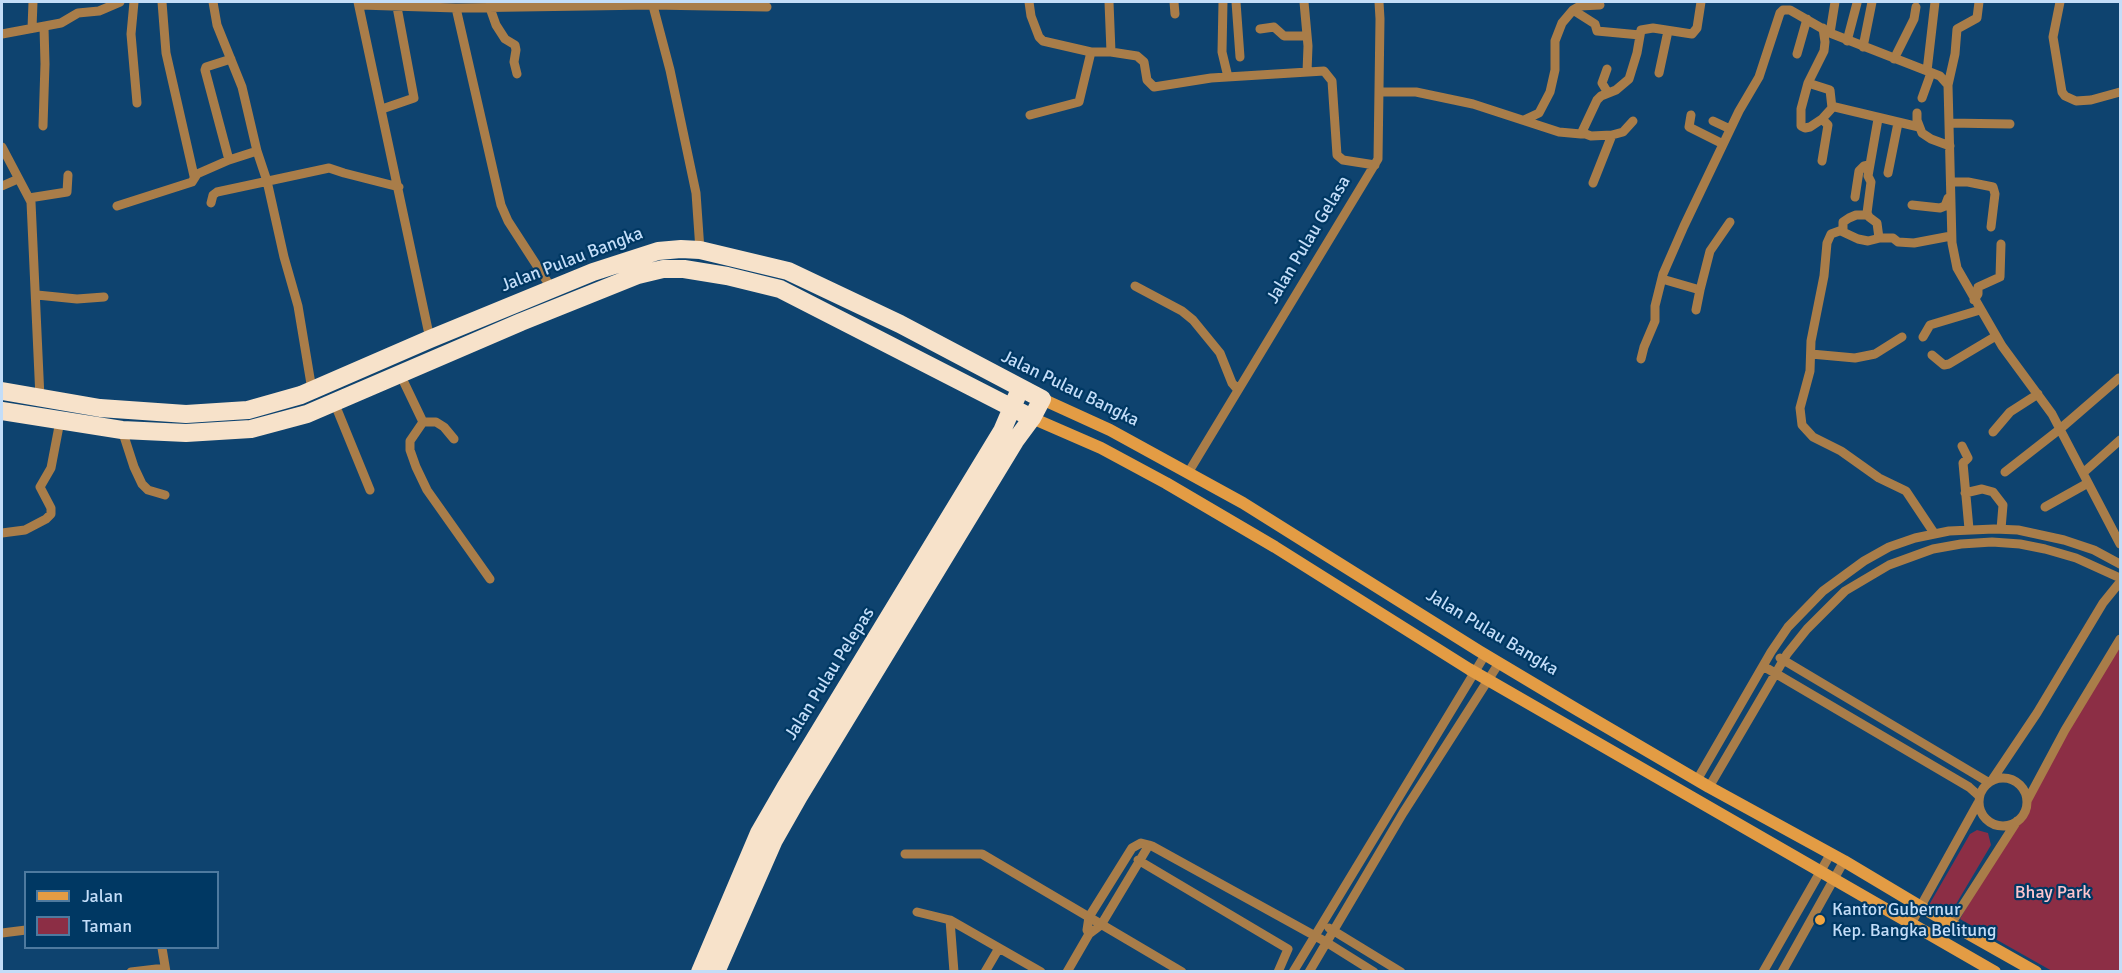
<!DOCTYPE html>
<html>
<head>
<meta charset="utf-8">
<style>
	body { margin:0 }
	#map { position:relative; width:2122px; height:973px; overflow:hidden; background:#0e436f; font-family:Signika,sans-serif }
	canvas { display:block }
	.frame { position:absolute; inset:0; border:3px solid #c3ddf8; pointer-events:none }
	.legend { position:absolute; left:24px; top:871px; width:195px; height:78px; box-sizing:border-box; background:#003863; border:2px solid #4e7a9f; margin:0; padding:8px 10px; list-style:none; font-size:18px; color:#c3ddf8 }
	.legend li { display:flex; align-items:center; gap:12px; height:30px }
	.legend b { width:30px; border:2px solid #4e7a9f }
</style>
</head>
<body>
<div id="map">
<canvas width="2122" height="973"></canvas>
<div class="frame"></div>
<ul class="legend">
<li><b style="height:8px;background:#e39c44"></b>Jalan</li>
<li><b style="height:16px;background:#8c2e45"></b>Taman</li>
</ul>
</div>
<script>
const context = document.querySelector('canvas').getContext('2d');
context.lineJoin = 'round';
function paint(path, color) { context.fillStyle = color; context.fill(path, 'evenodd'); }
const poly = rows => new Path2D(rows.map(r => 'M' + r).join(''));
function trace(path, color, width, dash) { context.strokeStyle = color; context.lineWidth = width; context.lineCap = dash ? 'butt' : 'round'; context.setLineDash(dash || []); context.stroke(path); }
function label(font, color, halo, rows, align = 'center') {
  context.font = font + ' Signika,sans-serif'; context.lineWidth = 4.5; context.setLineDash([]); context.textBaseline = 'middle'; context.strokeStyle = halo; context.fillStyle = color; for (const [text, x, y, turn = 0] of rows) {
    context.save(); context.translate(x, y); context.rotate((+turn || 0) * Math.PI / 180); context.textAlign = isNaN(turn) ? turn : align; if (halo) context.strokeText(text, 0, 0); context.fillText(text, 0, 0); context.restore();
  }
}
const green = poly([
	[2120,635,2120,971,2052,971,1960,919],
	[1977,830,1988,833,1991,845,1949,916,1929,905,1970,834]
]);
const street = poly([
	[134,2,131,34,137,103],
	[162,2,166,53,194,176],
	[213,2,217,25,242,87,257,151,267,181,284,257,298,306,312,390],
	[358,2,430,339],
	[652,2,670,70,696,193,700,250],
	[1029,2,1031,16,1039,37,1043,41,1091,52,1111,52,1137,56,1144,62,1147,80,1154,87,1211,78,1324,71,1332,81,1337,155,1343,160,1375,165],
	[1109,2,1111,52],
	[1174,2,1175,14],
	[1223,2,1222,52,1228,77],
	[1236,2,1240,57],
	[1304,2,1308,46,1307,72],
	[2060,2,2053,37,2062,92,2065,96,2076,101,2091,100,2120,92],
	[360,5,456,8,652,5,767,7],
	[456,8,501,205,508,221,552,289],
	[490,8,496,25,505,39,515,45,516,50,514,62,517,74],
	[1573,10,1595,24,1597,31,1640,35],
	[32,28,33,2],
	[1823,28,1825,42,1824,51,1808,83,1801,109,1801,126,1805,128,1810,127,1822,119,1832,108,1835,107,1919,127],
	[1260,29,1274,27,1284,36,1307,36],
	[1830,33,1835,2],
	[2,34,61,23,78,13,99,11,120,2],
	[1847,41,1857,3],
	[1863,47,1872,2],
	[1797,54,1807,19],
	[1894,59,1914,19,1916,7],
	[1607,69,1602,83,1608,93],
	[1927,71,1935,2],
	[1659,73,1668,31],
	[1808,83,1830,90,1832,108],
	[1948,85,1955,54,1957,29,1977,18,1979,2],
	[1380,92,1416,92,1473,104,1559,132,1581,134,1597,100,1601,96,1616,90,1629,79,1637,53,1641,30,1653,28,1692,34,1697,28,1701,2],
	[1922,98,1931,73],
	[382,109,414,98,397,7],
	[1917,113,1917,120,1922,133,1931,139,1950,146],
	[1030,115,1079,102,1091,52],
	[1691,115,1689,127,1723,144],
	[1822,119,1828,125,1822,161],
	[1878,119,1868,176,1871,182,1867,213,1869,217,1877,223,1879,238],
	[1524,120,1539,113,1550,92,1555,70,1555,41,1562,23,1573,10,1580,6,1600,5],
	[1713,121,1730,129],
	[1949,123,2010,124],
	[43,126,45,64,44,27],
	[1583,133,1591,136,1612,135,1623,132,1633,121],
	[2,147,31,202,40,398],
	[229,160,205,70,206,67,231,59],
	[1888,173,1898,123],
	[1951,182,1968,182,1993,187,1995,194,1991,227],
	[1593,183,1612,135],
	[2,186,18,179],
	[1855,197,1859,171,1864,166,1869,165],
	[29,198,67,192,68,175],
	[211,203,213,195,217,192,329,168,344,173,399,187],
	[1912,205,1940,208,1945,206,1948,198],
	[117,206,192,182,197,174,229,160,257,151],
	[1867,215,1856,215,1849,218,1843,222,1843,232,1858,239,1868,241,1880,238,1893,238,1898,242,1914,243,1951,236],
	[1842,230,1831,234,1827,243,1824,276,1811,341,1810,371,1800,408,1802,425,1813,437,1841,451,1879,478,1906,491,1934,533],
	[1662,279,1700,290,1696,310],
	[1135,286,1182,311,1193,320,1220,353,1232,383,1238,390],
	[1700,290,1710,251,1730,222],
	[37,295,77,299,104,297],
	[1974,300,1978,294,1978,287,2000,277,2001,244],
	[1923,337,1930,325,1980,310],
	[1811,354,1855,358,1875,354,1902,337],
	[1932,355,1944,365,1949,364,1996,336],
	[1641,359,1644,347,1655,321,1655,306,1663,274,1684,226,1739,111,1759,77,1780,13,1783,10,1790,10,1830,33,1940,76,1948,85,1952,243,1957,268,2002,346,2052,414,2120,544],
	[400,374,423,422,410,441,410,450,416,467,427,490,490,579],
	[334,402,370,490],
	[423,422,436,422,444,427,454,439],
	[122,430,134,467,142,484,148,490,165,495],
	[1993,432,2010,412,2038,394],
	[1962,446,1968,458,1963,463,1969,529],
	[2005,472,2060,429,2119,378],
	[1188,473,1378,159,1380,19,1379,2],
	[2083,473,2120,440],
	[1965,493,1982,489,1993,492,2003,505,2001,529],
	[2045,507,2088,483],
	[2,533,25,530,46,519,51,514,51,508,40,487,51,468,60,421],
	[1780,658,1988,782],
	[1763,666,1969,787,1979,796],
	'1979 802a24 24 0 1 1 48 0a24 24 0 1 1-48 0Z',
	[1697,780,1771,652,1788,627,1823,591,1864,561,1889,547,1915,538,1949,531,1994,529,2018,530,2064,540,2094,550,2120,564],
	[1992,780,2037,713,2103,603,2120,582],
	[1709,787,1787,654,1807,629,1845,591,1889,565,1933,549,1961,544,1992,542,2020,544,2045,549,2076,558,2120,578],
	[2027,801,2065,730,2120,639],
	[1149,845,1101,925,1089,934,1087,930,1089,917,1132,848,1141,843,1149,845,1152,846,1326,942,1374,972],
	[905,854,982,854,1182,972],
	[1138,860,1288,949,1278,972],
	[917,912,950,920,1041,972],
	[950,920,954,972],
	[1912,922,1978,803],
	[1329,928,1401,972],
	[2,933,26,930],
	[1940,941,2017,821],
	[162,948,166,972],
	[131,972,165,968],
	[985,972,999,948],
	[1067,972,1089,934],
	[1293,972,1485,655],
	[1309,972,1403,813,1499,663],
	[1763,972,1831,853],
	[1782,972,1844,861]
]);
const secondary = poly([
	[1042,399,1110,430,1243,503,1479,651,1576,709,1709,787,1844,861,1921,907,2036,972],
	[1032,418,1101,448,1166,483,1275,547,1469,669,1995,972]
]);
const highway = poly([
	[2,391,100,408,186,414,248,410,301,395,430,339,593,272,658,251,681,249,700,250,788,271,900,324,1042,399,1032,418,1015,441,799,796,774,840,716,972],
	[2,411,122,430,186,433,251,429,307,414,521,322,638,275,663,269,684,269,727,276,780,289,1032,418],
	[700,972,759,833,785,788,1002,431,1017,396]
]);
const markers = [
	[1820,920,6,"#f2a541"]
];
const streetNames = [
	["Jalan Pulau Gelasa",1309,240,-59],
	["Jalan Pulau Bangka",572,260,-21],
	["Jalan Pulau Bangka",1070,389,26],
	["Jalan Pulau Bangka",1492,633,31],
	["Jalan Pulau Pelepas",830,674,-58]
];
const parkNames = [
	["Bhay Park",2053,893]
];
const poiNames = [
	["Kantor Gubernur",1832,910],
	["Kep. Bangka Belitung",1832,931]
];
paint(green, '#8c2e45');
trace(street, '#a97d49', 9);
trace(secondary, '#e39c44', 12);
trace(highway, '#f7e2ca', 18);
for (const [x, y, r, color] of markers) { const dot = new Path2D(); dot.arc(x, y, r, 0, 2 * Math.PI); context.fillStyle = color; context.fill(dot); trace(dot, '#003863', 2); }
label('18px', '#c3ddf8', '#003863', streetNames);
label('18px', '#fec5cd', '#003863', parkNames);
label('18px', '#c3ddf8', '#003863', poiNames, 'left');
</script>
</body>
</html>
